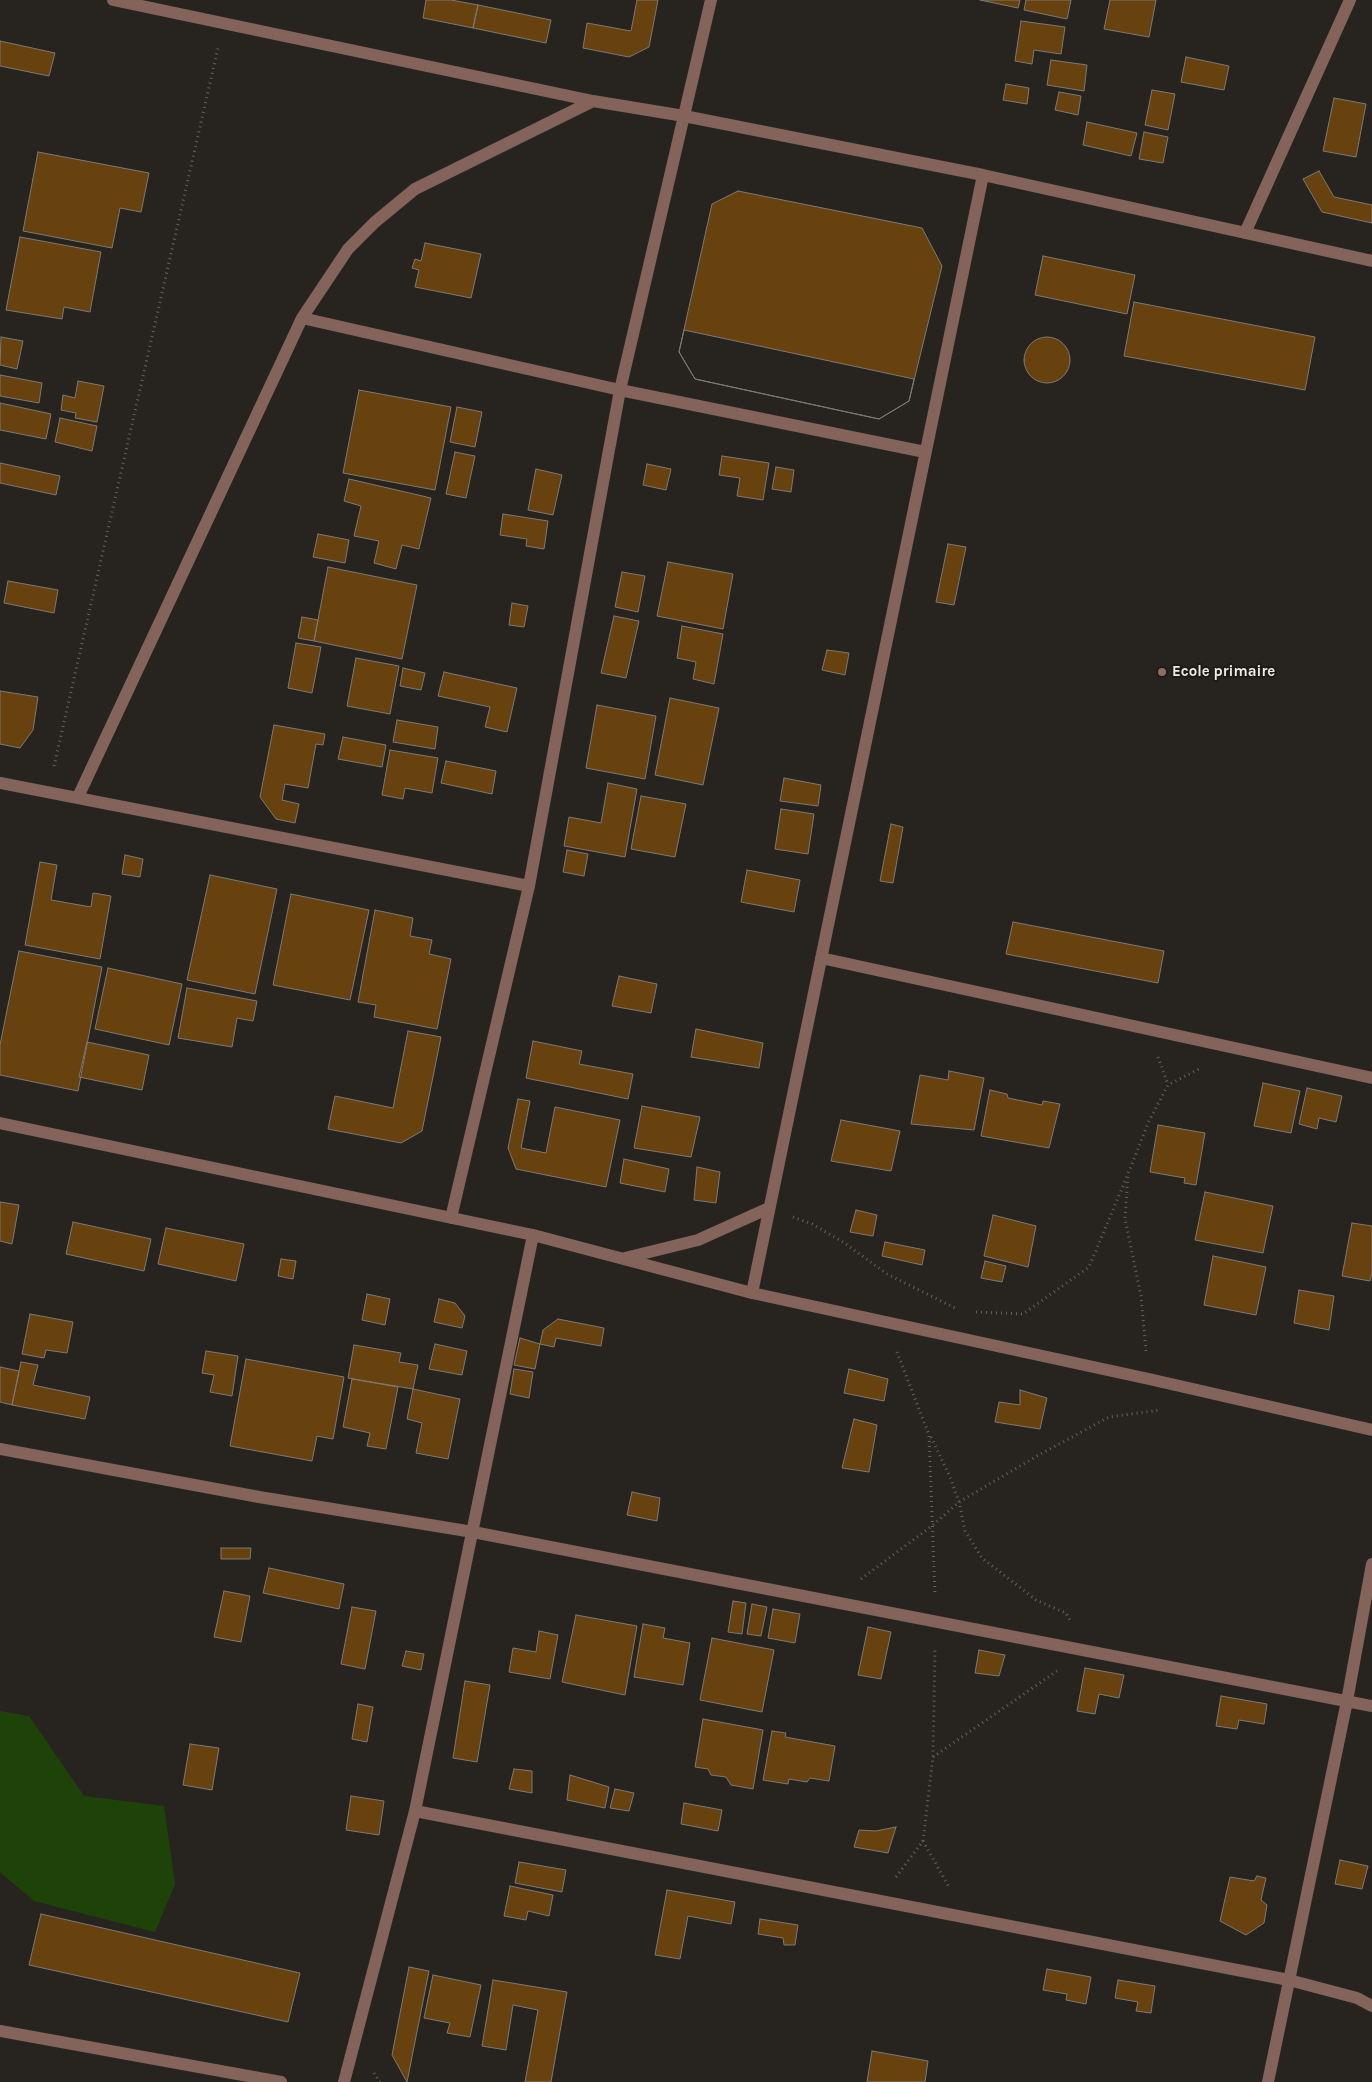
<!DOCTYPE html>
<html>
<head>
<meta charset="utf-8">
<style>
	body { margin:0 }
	canvas { display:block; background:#272420 }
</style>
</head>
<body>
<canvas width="1372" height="2082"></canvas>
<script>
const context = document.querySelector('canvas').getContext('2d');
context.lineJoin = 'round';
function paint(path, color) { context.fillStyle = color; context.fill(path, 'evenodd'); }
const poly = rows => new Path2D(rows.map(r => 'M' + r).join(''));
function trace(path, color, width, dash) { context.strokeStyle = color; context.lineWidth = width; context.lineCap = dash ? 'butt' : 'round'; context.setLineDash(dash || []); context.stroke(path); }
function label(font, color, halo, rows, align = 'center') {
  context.font = font + ' Karla,sans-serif'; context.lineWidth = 4; context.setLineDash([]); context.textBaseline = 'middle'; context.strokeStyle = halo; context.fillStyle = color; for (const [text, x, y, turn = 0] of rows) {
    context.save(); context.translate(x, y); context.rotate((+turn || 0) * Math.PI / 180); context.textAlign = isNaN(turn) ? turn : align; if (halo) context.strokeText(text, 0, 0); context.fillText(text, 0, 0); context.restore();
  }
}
const green = poly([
	[0,1711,29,1716,84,1796,164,1806,175,1884,155,1932,34,1901,0,1872]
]);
const building = poly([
	[426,0,451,0,478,5,473,28,423,18,426,0],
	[637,0,658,0,649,47,629,57,583,48,587,23,631,31,637,0],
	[980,0,1020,0,1018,8,980,0],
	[1026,0,1071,0,1067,19,1024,10,1026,0],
	[1110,0,1156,0,1149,37,1104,29,1110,0],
	[478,5,551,20,546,43,473,28,478,5],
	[1021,21,1065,27,1061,54,1034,50,1032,64,1015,61,1021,21],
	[0,41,55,53,49,76,0,66,0,41],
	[1186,57,1229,66,1224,90,1181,82,1186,57],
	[1051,60,1087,65,1084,91,1047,85,1051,60],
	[1006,84,1029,88,1027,104,1003,100,1006,84],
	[1152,90,1175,94,1168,130,1145,125,1152,90],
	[1059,92,1081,96,1078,115,1055,110,1059,92],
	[1334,98,1366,104,1356,157,1323,151,1334,98],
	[1087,122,1137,133,1131,156,1083,145,1087,122],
	[1144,132,1168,137,1163,163,1139,159,1144,132],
	[38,152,149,173,141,212,120,208,112,248,23,231,38,152],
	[1319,171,1334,197,1372,205,1372,223,1322,212,1303,179,1319,171],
	[738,191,922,228,942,266,909,401,879,419,695,379,679,352,712,204,738,191],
	[20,237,101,252,90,312,64,307,62,319,6,310,20,237],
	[425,243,481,254,471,298,415,287,419,270,412,268,415,259,421,261,425,243],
	[1043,256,1135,275,1127,314,1035,295,1043,256],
	[1134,302,1315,337,1305,390,1124,356,1134,302],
	[684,330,914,379,909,401,879,419,695,379,679,352,684,330],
	[1,337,23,341,17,369,0,365,1,337],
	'1024 360a23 23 0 1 1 46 0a23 23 0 1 1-46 0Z',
	[0,375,42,383,39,403,0,396,0,375],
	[78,381,104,386,97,422,75,418,76,413,61,410,63,395,75,398,78,381],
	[359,390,451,407,435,490,343,473,359,390],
	[0,403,51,414,46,439,0,430,0,403],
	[457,407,482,412,475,447,450,442,457,407],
	[60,418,97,426,92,451,55,442,60,418],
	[455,452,475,456,466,498,446,494,455,452],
	[722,456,769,463,763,500,737,496,740,478,719,475,722,456],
	[0,463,60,476,56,495,0,483,0,463],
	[647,464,671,469,666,490,643,485,647,464],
	[776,467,794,470,791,492,772,489,776,467],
	[536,469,562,475,553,515,528,510,536,469],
	[349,479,431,498,419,549,402,545,396,569,374,563,379,541,354,536,361,506,344,501,349,479],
	[503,514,548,521,544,549,526,546,527,539,500,535,503,514],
	[318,534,349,540,345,563,313,557,318,534],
	[948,544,966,547,954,605,936,602,948,544],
	[668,562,733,574,723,629,657,616,668,562],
	[328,567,417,585,402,659,314,641,328,567],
	[622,572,645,576,638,612,615,607,622,572],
	[8,581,58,590,54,613,4,603,8,581],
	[512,603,528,606,524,627,509,625,512,603],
	[614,616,639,621,626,678,601,673,614,616],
	[302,617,318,620,314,641,298,638,302,617],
	[682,626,723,634,714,684,693,679,696,662,677,658,682,626],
	[296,643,321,647,312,693,288,688,296,643],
	[827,650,849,653,845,675,822,670,827,650],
	[356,658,399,666,390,714,347,706,356,658],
	[403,668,425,673,421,690,400,686,403,668],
	[444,672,517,688,507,732,485,727,490,707,438,696,444,672],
	[0,691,38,697,33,730,20,748,0,744,0,691],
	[670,698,719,708,703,785,655,775,670,698],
	[597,705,656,716,645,779,586,768,597,705],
	[397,720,438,727,435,749,393,742,397,720],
	[274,725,325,734,323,745,316,744,308,788,285,784,282,800,299,804,295,823,276,819,260,797,274,725],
	[343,737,386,745,382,767,338,759,343,737],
	[390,750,438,758,432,793,405,788,403,799,382,795,390,750],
	[446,761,496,771,492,794,441,783,446,761],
	[784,778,821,785,818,806,780,801,784,778],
	[608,783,637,789,625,857,564,846,569,817,601,823,608,783],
	[641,796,686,804,675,857,631,849,641,796],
	[781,809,814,814,808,854,775,849,781,809],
	[891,824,903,827,893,883,880,881,891,824],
	[567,850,588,854,584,876,563,872,567,850],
	[125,855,143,859,140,877,122,874,125,855],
	[40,862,57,865,51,900,91,907,93,893,111,896,100,959,25,945,40,862],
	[747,870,800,880,794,912,741,902,747,870],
	[210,875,277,889,255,994,187,980,210,875],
	[291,894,369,910,350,1000,273,985,291,894],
	[375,910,413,918,410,936,432,940,429,954,451,959,437,1029,374,1017,376,1005,358,1002,375,910],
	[1013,922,1164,951,1158,983,1006,954,1013,922],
	[19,951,102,967,78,1091,0,1075,0,1045,19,951],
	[108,968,182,984,169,1045,95,1029,108,968],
	[619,976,657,984,651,1013,612,1006,619,976],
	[187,988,257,1001,253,1021,237,1018,232,1047,178,1038,187,988],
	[696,1029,763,1043,759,1068,691,1057,696,1029],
	[408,1031,441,1037,422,1131,401,1143,328,1129,335,1096,393,1108,408,1031],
	[533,1041,582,1051,579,1064,633,1074,628,1099,526,1078,533,1041],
	[87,1042,149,1055,142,1090,79,1077,87,1042],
	[949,1071,984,1078,974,1130,911,1124,920,1075,948,1080,949,1071],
	[1263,1083,1300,1091,1291,1133,1254,1126,1263,1083],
	[1307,1088,1342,1096,1336,1122,1319,1118,1317,1129,1299,1124,1307,1088],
	[990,1090,1007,1094,1008,1098,1042,1105,1043,1101,1060,1104,1049,1148,981,1136,990,1090],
	[518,1099,530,1101,521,1148,546,1153,555,1107,620,1120,606,1187,516,1169,508,1148,518,1099],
	[642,1106,700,1117,691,1157,634,1148,642,1106],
	[841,1120,900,1131,891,1171,831,1161,841,1120],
	[1158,1125,1205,1133,1196,1185,1184,1183,1185,1178,1150,1172,1158,1125],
	[624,1159,669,1169,665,1192,620,1183,624,1159],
	[697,1167,720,1172,716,1203,694,1200,697,1167],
	[1205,1192,1273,1206,1263,1253,1195,1240,1205,1192],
	[0,1202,19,1205,12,1244,0,1241,0,1202],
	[856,1210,877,1215,873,1236,850,1232,856,1210],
	[993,1215,1036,1226,1028,1267,984,1256,993,1215],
	[73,1222,151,1239,144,1271,66,1254,73,1222],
	[1352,1223,1372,1226,1372,1273,1370,1281,1342,1276,1352,1223],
	[166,1228,244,1244,236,1281,158,1264,166,1228],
	[885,1242,925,1250,922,1265,882,1256,885,1242],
	[1213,1256,1266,1267,1256,1315,1204,1305,1213,1256],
	[281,1259,296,1261,293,1279,278,1276,281,1259],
	[985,1261,1006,1266,1002,1282,981,1278,985,1261],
	[1299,1290,1334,1296,1329,1330,1294,1323,1299,1290],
	[367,1294,390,1299,385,1325,362,1320,367,1294],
	[439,1299,455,1303,465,1316,462,1328,434,1322,439,1299],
	[30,1314,73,1322,67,1353,46,1350,44,1358,22,1354,30,1314],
	[558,1319,604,1328,601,1346,556,1338,554,1347,540,1344,543,1330,558,1319],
	[520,1338,540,1344,535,1369,514,1365,520,1338],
	[435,1344,467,1351,462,1375,429,1369,435,1344],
	[354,1345,401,1353,399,1362,418,1365,413,1389,348,1378,354,1345],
	[206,1351,238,1356,232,1396,210,1392,214,1375,202,1373,206,1351],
	[246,1359,344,1377,333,1439,317,1436,312,1461,230,1446,246,1359],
	[21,1362,38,1365,33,1385,90,1397,85,1419,12,1405,21,1362],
	[0,1367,19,1371,12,1405,0,1402,0,1367],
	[514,1369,533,1372,529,1398,510,1394,514,1369],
	[849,1369,888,1379,884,1401,844,1393,849,1369],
	[352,1379,398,1387,386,1449,367,1446,370,1433,343,1427,352,1379],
	[413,1389,460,1399,448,1459,416,1453,422,1423,407,1419,413,1389],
	[1020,1390,1047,1398,1040,1429,995,1422,999,1402,1020,1405,1020,1390],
	[854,1419,877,1425,869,1472,842,1468,854,1419],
	[632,1492,660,1498,657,1521,627,1515,632,1492],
	[221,1548,251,1548,250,1559,221,1559,221,1548],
	[269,1568,344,1584,339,1609,263,1593,269,1568],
	[224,1591,250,1596,241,1642,214,1637,224,1591],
	[733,1601,746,1603,742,1634,728,1632,733,1601],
	[752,1604,767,1607,761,1636,747,1634,752,1604],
	[352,1607,376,1611,365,1669,341,1664,352,1607],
	[773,1609,800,1614,795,1643,768,1638,773,1609],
	[576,1615,637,1626,625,1695,562,1682,576,1615],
	[643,1624,665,1628,663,1638,690,1643,683,1685,634,1677,643,1624],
	[868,1627,891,1632,881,1679,858,1675,868,1627],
	[539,1631,558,1635,550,1679,509,1672,513,1648,536,1652,539,1631],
	[712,1638,774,1650,762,1712,700,1700,712,1638],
	[979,1650,1005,1655,999,1676,975,1673,979,1650],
	[406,1651,424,1654,421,1670,402,1666,406,1651],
	[1085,1668,1124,1675,1119,1698,1099,1694,1095,1714,1077,1711,1085,1668],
	[465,1681,490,1685,477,1762,453,1758,465,1681],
	[1221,1696,1267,1704,1264,1724,1239,1720,1237,1729,1216,1726,1221,1696],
	[358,1704,373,1707,367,1742,352,1739,358,1704],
	[703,1719,763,1730,753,1789,731,1785,726,1777,711,1775,708,1769,695,1767,703,1719],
	[772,1731,786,1733,785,1737,835,1746,829,1781,810,1778,807,1782,789,1779,788,1784,763,1780,772,1731],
	[190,1744,219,1748,212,1790,183,1785,190,1744],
	[514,1769,532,1771,532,1793,509,1789,514,1769],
	[570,1775,609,1787,605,1808,567,1800,570,1775],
	[615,1789,634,1793,629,1811,610,1808,615,1789],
	[351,1796,384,1801,379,1835,346,1830,351,1796],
	[684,1803,722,1810,718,1831,681,1824,684,1803],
	[896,1827,888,1853,854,1847,859,1830,876,1831,896,1827],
	[1340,1860,1368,1866,1362,1889,1335,1884,1340,1860],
	[519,1862,566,1870,562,1892,515,1883,519,1862],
	[1257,1876,1266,1878,1261,1900,1267,1905,1264,1923,1246,1935,1220,1921,1230,1877,1254,1881,1257,1876],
	[510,1886,553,1895,549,1916,528,1911,526,1920,504,1916,510,1886],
	[667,1890,735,1902,731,1924,688,1916,680,1959,655,1955,667,1890],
	[41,1914,300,1973,288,2022,29,1965,41,1914],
	[760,1919,798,1925,795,1945,784,1945,783,1938,758,1934,760,1919],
	[409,1967,429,1971,407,2082,392,2055,409,1967],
	[1047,1969,1091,1977,1086,2004,1066,2000,1067,1994,1043,1990,1047,1969],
	[433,1975,481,1985,470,2037,447,2033,450,2023,424,2018,433,1975],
	[493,1980,567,1992,551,2082,525,2082,538,2010,513,2005,506,2050,482,2046,493,1980],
	[1118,1980,1155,1986,1151,2013,1136,2011,1138,2002,1115,1998,1118,1980],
	[872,2051,928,2061,925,2082,867,2082,872,2051]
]);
const path = poly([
	[54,766,218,48],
	[1158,1057,1168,1085],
	[793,1217,812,1224,843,1242,887,1274,955,1308],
	[976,1312,1023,1314,1089,1267,1128,1174],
	[1146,1351,1141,1296,1125,1219,1128,1174,1149,1121,1168,1085,1201,1068],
	[897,1352,929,1435,935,1595],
	[931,1437,950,1477,959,1502,965,1531,982,1558,1036,1600,1066,1613,1070,1620],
	[861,1579,933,1525,959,1502,1037,1456,1109,1417,1160,1410],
	[933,1757,1057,1671],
	[923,1841,949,1887],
	[896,1877,923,1841,933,1757,935,1648],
	[374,2073,380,2082]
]);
const minor = poly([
	[113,0,593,101,684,116,983,175,1372,261],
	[1245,233,1350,0],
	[302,318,620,390,925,452],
	[0,783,529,886],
	[78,797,302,318,348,249,375,222,415,189,593,101],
	[821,958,1372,1078],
	[0,1123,533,1235,752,1293,1149,1379,1372,1430],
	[451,1218,529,886,620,390,711,0],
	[625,1258,698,1240,769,1208],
	[752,1293,983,175],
	[0,1449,259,1497,473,1532,1372,1706],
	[415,1811,1289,1980,1357,1998,1372,2006],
	[0,2031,281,2082],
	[344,2082,415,1811,533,1235],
	[1268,2082,1347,1701,1372,1564]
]);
const markers = [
	[1162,672,5,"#8d6e63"]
];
const poiNames = [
	["Ecole primaire",1172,672]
];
paint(green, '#1e4308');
paint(building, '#67410e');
trace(building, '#7d7974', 1);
trace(path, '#63605d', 3, [1, 4]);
trace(minor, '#84635a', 12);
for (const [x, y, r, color] of markers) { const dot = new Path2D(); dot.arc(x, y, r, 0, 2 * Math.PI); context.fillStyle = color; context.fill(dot); trace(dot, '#1e1a16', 2); }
label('bold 15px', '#eeece9', '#1e1a16', poiNames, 'left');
</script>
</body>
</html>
